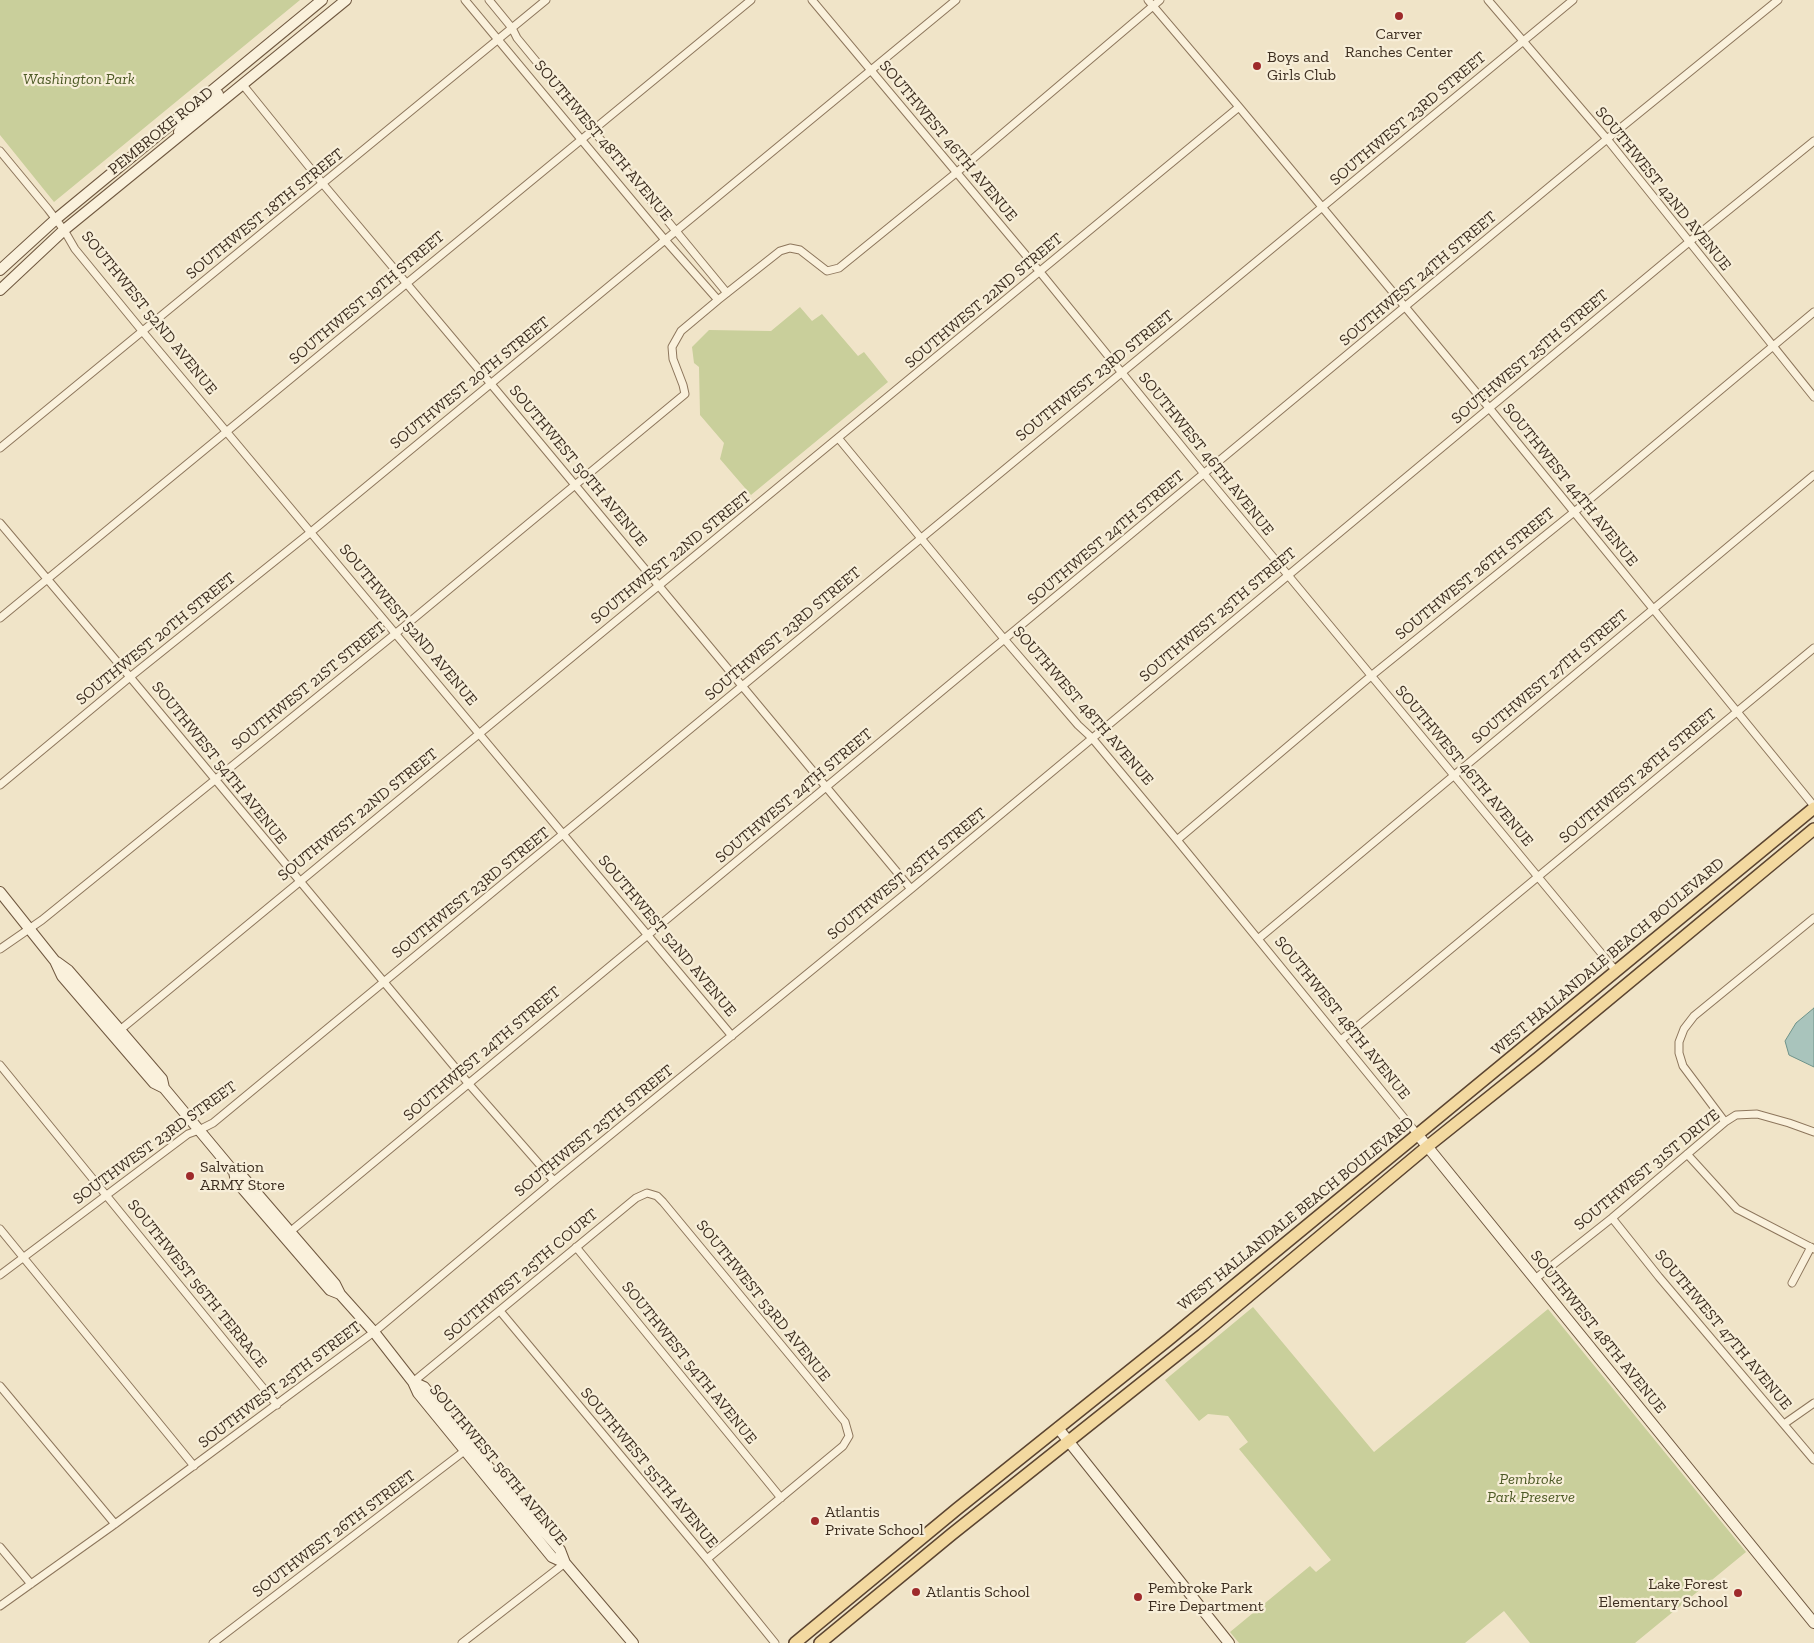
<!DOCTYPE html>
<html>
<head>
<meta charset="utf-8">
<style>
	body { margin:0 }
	canvas { display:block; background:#f0e4c8 }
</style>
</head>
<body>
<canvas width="1814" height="1643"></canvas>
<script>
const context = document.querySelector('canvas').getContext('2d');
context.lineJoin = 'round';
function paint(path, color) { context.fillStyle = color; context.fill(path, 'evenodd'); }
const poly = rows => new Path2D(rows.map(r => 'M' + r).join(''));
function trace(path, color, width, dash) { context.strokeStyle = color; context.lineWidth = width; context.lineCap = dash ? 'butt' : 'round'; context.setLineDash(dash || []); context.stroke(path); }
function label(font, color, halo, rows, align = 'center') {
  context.font = font + ' "Zilla Slab",serif'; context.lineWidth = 4.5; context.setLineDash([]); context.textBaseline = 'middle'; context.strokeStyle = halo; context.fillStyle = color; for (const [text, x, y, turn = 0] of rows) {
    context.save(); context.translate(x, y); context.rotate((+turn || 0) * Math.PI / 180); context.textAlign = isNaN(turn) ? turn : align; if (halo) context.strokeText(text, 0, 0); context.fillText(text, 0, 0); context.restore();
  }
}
const green = poly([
	[0,0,300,0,54,202,0,135],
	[800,307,812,321,822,314,858,356,864,352,888,382,751,495,720,459,724,443,700,415,699,367,694,363,692,347,709,330,771,331],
	[1253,1307,1374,1452,1548,1309,1746,1552,1635,1643,1530,1643,1504,1611,1465,1643,1239,1643,1230,1632,1310,1566,1316,1572,1331,1560,1239,1449,1248,1442,1228,1416,1208,1414,1199,1421,1165,1380]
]);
const water = poly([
	[1814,1008,1814,1067,1789,1055,1785,1041,1796,1023,1814,1008]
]);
const street = poly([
	[465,0,665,240,718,300],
	[489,0,512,28,517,38,727,293],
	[812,0,1040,272,1205,475,1616,971],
	[1148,0,1239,107,1490,409,1814,806],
	[1488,0,1607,139,1814,397],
	[243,85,323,184,491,384,911,889],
	[0,151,48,209,64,230,75,249,143,332,732,1036],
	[839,439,1005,640,1078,725,1092,738,1177,840,1418,1135],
	[0,448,546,0],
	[0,523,130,677,468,1083,554,1181],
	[0,618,751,0],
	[0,785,130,677,311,532,956,0],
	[1177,840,1371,676,1584,504,1814,312],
	[1258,939,1814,475],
	[0,949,42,920,395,634,685,394,683,385,673,359,672,347,681,331,718,300,780,251,790,248,800,250,827,271,839,268,956,173,1160,0],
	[120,1030,1239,107],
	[1341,1040,1814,648],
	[0,1065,277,1405],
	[1725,1122,1683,1066,1679,1053,1679,1042,1684,1029,1694,1016,1814,918],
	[1687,1154,1737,1209,1814,1249],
	[1612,1218,1659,1277,1814,1460],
	[0,1229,194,1466],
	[291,1231,1607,139,1778,0],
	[576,1247,781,1498],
	[0,1275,188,1134,199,1130,213,1123,1573,0],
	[1535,1279,1612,1218,1725,1122,1736,1115,1757,1114,1789,1123,1814,1132],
	[1792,1283,1811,1247],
	[500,1311,707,1559,775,1643],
	[413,1382,636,1198,647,1193,657,1196,663,1202,845,1422,849,1436,843,1446,707,1559],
	[0,1386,115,1524],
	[1784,1424,1814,1403],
	[0,1547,31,1584],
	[0,1606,115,1524,374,1332,554,1181,911,889,1689,242,1814,141],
	[213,1643,467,1449],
	[462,1643,565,1563]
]);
const secondary = poly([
	[179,132,186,121,218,94],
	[0,270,56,219,322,0],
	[0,290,64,230,346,0],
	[0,892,55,961,62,976,154,1083,164,1088,234,1172,236,1181,330,1290,340,1294],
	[57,962,68,970,120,1030,162,1079,164,1088],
	[1418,1135,1814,1623],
	[234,1172,242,1176,335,1284,340,1294,374,1332,413,1382,418,1393,552,1557,565,1563],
	[413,1382,424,1387,481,1458,560,1550,565,1563,633,1643],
	[1058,1428,1229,1643]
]);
const primary = poly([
	[795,1643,957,1509,1168,1340,1814,808],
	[820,1643,952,1534,1202,1335,1428,1146,1538,1058,1814,829]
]);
const markers = [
	[1399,16,5,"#9e2a2b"],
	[1257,66,5,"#9e2a2b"],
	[190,1176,5,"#9e2a2b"],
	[815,1521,5,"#9e2a2b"],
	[916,1592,5,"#9e2a2b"],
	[1738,1593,5,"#9e2a2b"],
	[1138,1597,5,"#9e2a2b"]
];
const poiNames = [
	["Carver",1399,34,"center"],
	["Ranches Center",1399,52,"center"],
	["Boys and",1267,57],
	["Girls Club",1267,75],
	["Salvation",200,1167],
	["ARMY Store",200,1185],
	["Atlantis",825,1512],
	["Private School",825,1530],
	["Lake Forest",1728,1584,"right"],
	["Elementary School",1728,1602,"right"],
	["Pembroke Park",1148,1588],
	["Fire Department",1148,1606],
	["Atlantis School",926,1592]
];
const parkNames = [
	["Washington Park",79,79],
	["Pembroke",1531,1479],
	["Park Preserve",1531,1497]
];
const streetNames = [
	["SOUTHWEST 23RD STREET",1408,119,-40],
	["PEMBROKE ROAD",161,131,-39],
	["SOUTHWEST 48TH AVENUE",603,141,50],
	["SOUTHWEST 46TH AVENUE",948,141,50],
	["SOUTHWEST 42ND AVENUE",1663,189,51],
	["SOUTHWEST 18TH STREET",265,214,-39],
	["SOUTHWEST 24TH STREET",1418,279,-40],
	["SOUTHWEST 19TH STREET",367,298,-40],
	["SOUTHWEST 22ND STREET",984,301,-40],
	["SOUTHWEST 52ND AVENUE",149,313,51],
	["SOUTHWEST 25TH STREET",1530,357,-40],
	["SOUTHWEST 23RD STREET",1095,376,-39],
	["SOUTHWEST 20TH STREET",470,383,-39],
	["SOUTHWEST 46TH AVENUE",1206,454,51],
	["SOUTHWEST 50TH AVENUE",578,466,50],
	["SOUTHWEST 44TH AVENUE",1570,485,51],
	["SOUTHWEST 24TH STREET",1106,538,-40],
	["SOUTHWEST 22ND STREET",671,558,-39],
	["SOUTHWEST 26TH STREET",1475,574,-39],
	["SOUTHWEST 25TH STREET",1218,615,-40],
	["SOUTHWEST 52ND AVENUE",408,625,50],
	["SOUTHWEST 23RD STREET",783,634,-40],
	["SOUTHWEST 20TH STREET",156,639,-39],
	["SOUTHWEST 27TH STREET",1550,677,-40],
	["SOUTHWEST 21ST STREET",309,686,-39],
	["SOUTHWEST 48TH AVENUE",1083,706,49],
	["SOUTHWEST 54TH AVENUE",219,763,51],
	["SOUTHWEST 46TH AVENUE",1464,766,50],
	["SOUTHWEST 28TH STREET",1638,776,-40],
	["SOUTHWEST 24TH STREET",794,796,-40],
	["SOUTHWEST 22ND STREET",358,815,-39],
	["SOUTHWEST 25TH STREET",907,874,-39],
	["SOUTHWEST 23RD STREET",471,893,-39],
	["SOUTHWEST 52ND AVENUE",667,936,50],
	["WEST HALLANDALE BEACH BOULEVARD",1608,957,-40],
	["SOUTHWEST 48TH AVENUE",1342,1018,51],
	["SOUTHWEST 24TH STREET",482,1054,-40],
	["SOUTHWEST 25TH STREET",594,1131,-39],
	["SOUTHWEST 23RD STREET",155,1143,-36],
	["SOUTHWEST 31ST DRIVE",1647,1170,-39],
	["WEST HALLANDALE BEACH BOULEVARD",1296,1214,-39],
	["SOUTHWEST 25TH COURT",521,1275,-40],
	["SOUTHWEST 56TH TERRACE",197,1284,51],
	["SOUTHWEST 53RD AVENUE",763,1301,51],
	["SOUTHWEST 47TH AVENUE",1723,1330,50],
	["SOUTHWEST 48TH AVENUE",1598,1332,51],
	["SOUTHWEST 54TH AVENUE",689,1363,51],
	["SOUTHWEST 25TH STREET",280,1385,-37],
	["SOUTHWEST 56TH AVENUE",498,1465,50],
	["SOUTHWEST 55TH AVENUE",649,1468,50],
	["SOUTHWEST 26TH STREET",334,1534,-37]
];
paint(green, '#c9cf9b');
paint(water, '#a9c4bc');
trace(water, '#6f938a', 1);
trace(street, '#8d765c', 9);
trace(secondary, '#6f573f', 12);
trace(primary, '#5b4430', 14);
trace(street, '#faf1dc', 7);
trace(secondary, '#faf1dc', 10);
trace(primary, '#f3d9a0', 11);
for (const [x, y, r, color] of markers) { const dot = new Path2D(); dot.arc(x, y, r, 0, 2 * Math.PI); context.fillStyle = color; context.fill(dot); trace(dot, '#f7eed8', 2); }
label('16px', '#3d2e20', '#f7eed8', poiNames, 'left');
label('italic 16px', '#4d5a26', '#f7eed8', parkNames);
label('16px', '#3d2e20', '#f7eed8', streetNames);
</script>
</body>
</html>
